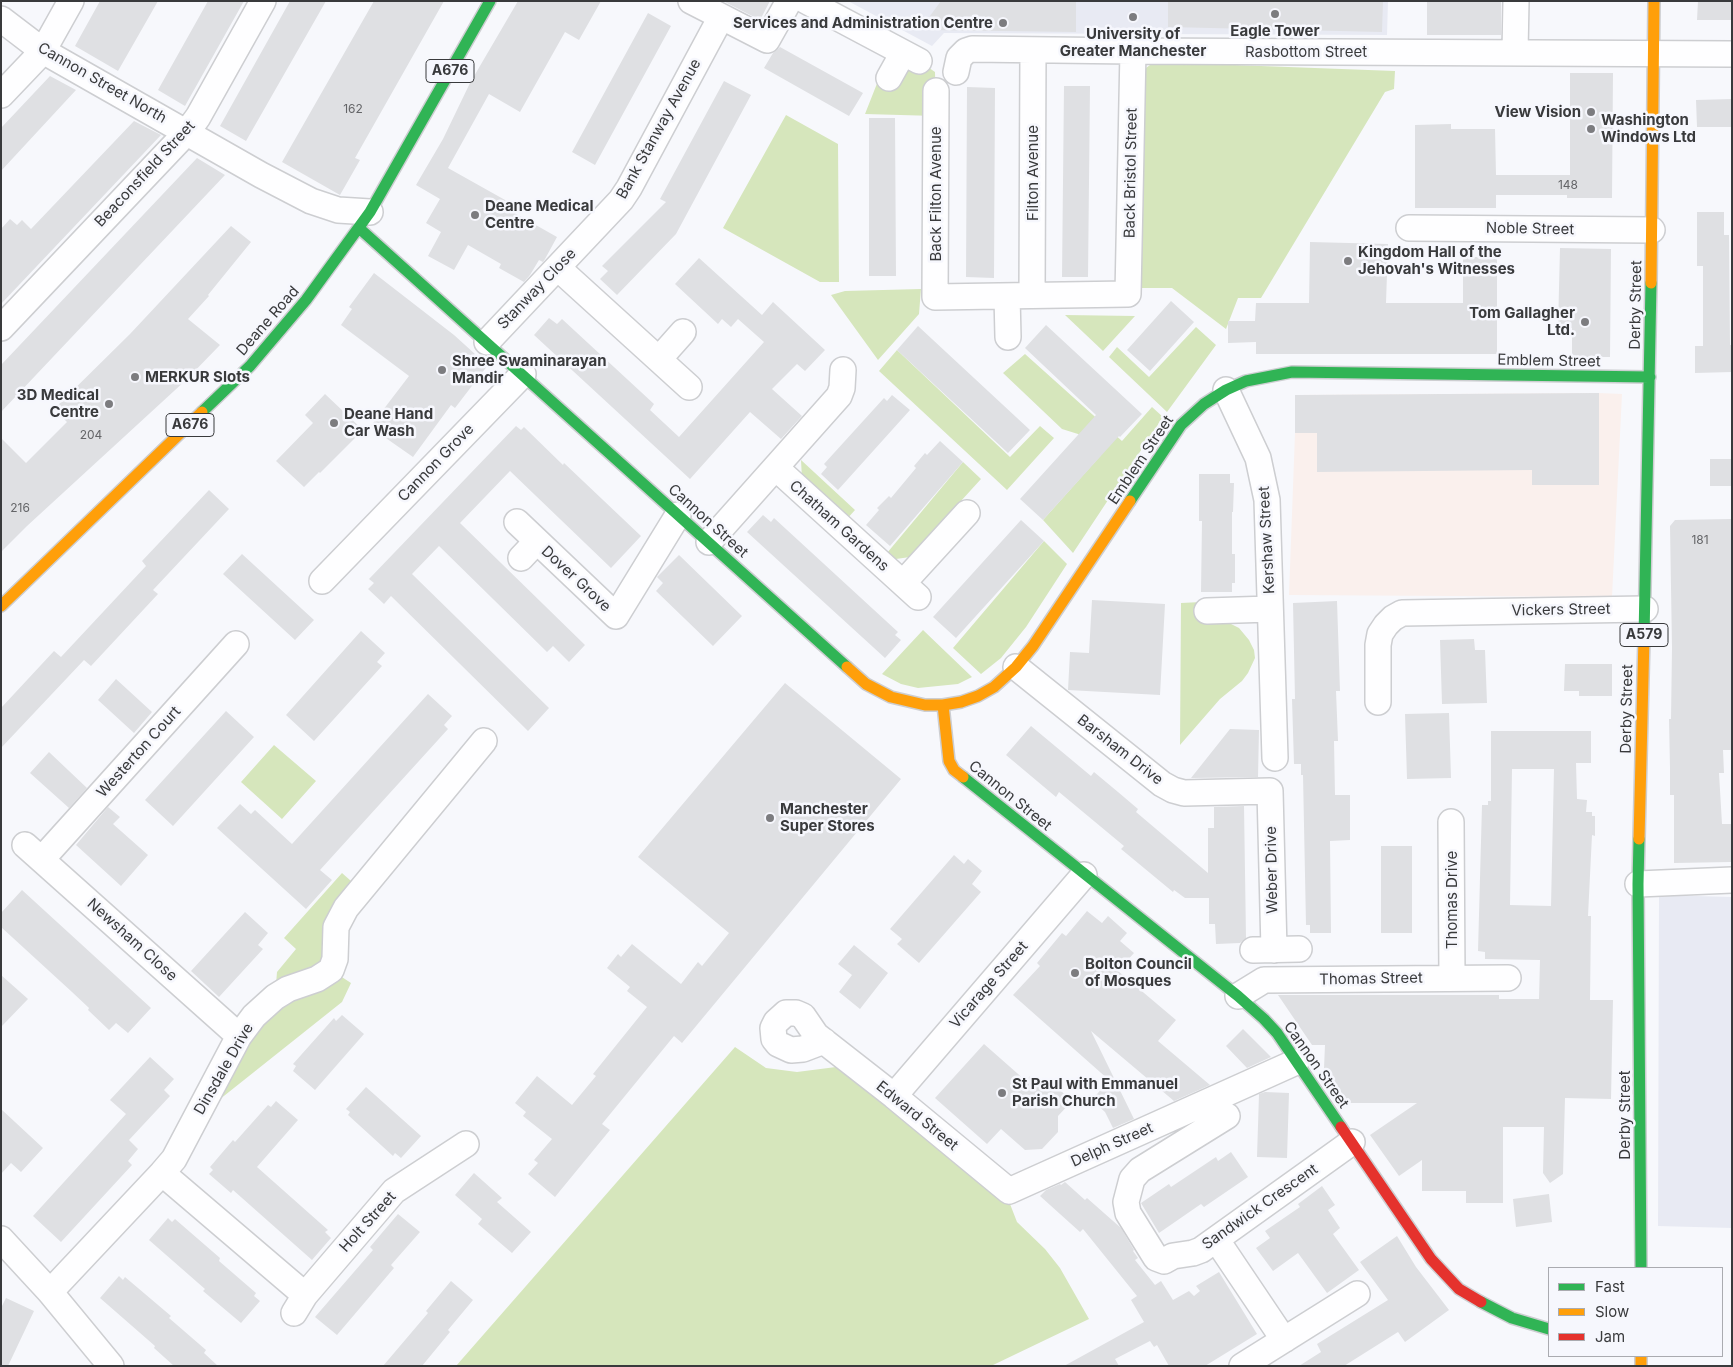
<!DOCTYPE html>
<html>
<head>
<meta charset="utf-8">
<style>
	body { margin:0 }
	#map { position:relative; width:1733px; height:1367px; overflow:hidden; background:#f7f8fc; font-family:Inter,sans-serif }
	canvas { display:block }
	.frame { position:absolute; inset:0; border:2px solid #393a3c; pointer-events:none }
	.legend { position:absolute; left:1548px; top:1267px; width:175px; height:90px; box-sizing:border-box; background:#f6f7fd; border:1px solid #aaabb0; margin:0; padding:6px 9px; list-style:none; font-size:15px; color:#393a3c }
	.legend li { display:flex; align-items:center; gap:10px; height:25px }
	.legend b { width:25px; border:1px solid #aaabb0 }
</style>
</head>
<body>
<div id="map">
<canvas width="1733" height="1367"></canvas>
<div class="frame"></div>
<ul class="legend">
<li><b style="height:6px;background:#30b455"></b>Fast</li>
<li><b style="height:6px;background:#ff9f0a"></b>Slow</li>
<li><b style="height:6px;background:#e5322d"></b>Jam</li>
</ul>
</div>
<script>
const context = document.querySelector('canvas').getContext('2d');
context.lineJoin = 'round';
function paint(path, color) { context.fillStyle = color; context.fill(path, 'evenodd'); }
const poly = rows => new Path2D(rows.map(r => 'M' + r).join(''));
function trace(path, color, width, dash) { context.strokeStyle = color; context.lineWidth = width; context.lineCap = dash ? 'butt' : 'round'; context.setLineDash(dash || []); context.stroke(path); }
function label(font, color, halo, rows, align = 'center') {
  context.font = font + ' Inter,sans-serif'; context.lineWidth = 5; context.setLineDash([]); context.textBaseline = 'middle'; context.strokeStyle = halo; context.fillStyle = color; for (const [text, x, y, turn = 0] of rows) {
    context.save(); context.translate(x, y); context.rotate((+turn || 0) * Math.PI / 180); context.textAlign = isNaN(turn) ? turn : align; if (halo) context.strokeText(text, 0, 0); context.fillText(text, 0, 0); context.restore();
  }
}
const commercial = poly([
	[1599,393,1622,394,1612,597,1289,595,1295,433,1295,395]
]);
const built = poly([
	[848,1,1388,1,1387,35,944,33,932,46],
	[1659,895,1732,897,1732,1228,1658,1226]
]);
const green = poly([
	[919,61,935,72,936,116,865,114,878,81],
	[1154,62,1395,71,1394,89,1385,92,1261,298,1238,298,1226,329,1172,288,1139,288,1143,73,1146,68],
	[786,115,838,144,839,282,820,282,723,228],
	[921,289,919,314,878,360,831,295,845,291],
	[1065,315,1135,316,1103,351],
	[1196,327,1216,345,1167,412,1109,357,1117,347,1149,377],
	[897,350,1010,457,1040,426,1054,438,1007,490,879,371],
	[1025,354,1122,441,1152,407,1163,417,1073,553,1043,520,1101,455,1078,434,1062,429,1003,373],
	[801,460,855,510,846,520,802,479],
	[963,462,981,479,910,557,896,559,887,553],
	[1044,541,1067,564,1026,627,1001,658,981,674,953,648],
	[1201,602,1220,622,1231,624,1239,628,1249,640,1254,650,1255,658,1248,673,1242,681,1220,699,1180,745,1181,603],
	[923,630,972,677,958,684,918,688,901,684,882,674],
	[274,745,316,781,282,819,241,782],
	[342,873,360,889,331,970,351,983,342,1002,195,1119,275,997,277,972,296,949,284,938],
	[735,1047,766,1068,797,1072,836,1067,1010,1204,1017,1222,1045,1249,1060,1268,1089,1319,991,1366,456,1366]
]);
const building = poly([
	[100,1,158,1,118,71,75,46],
	[208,1,244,1,185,106,158,90],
	[290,1,326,1,246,141,220,126],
	[374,1,444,1,355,158,360,160,340,195,282,162],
	[518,1,601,1,579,40,565,32,520,112,489,94,448,168,514,205,511,211,557,237,545,259,543,262,539,260,530,275,524,282,499,268,501,264,468,245,454,270,428,256,441,232,426,223,440,199,416,185,443,139,470,83],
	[723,1,770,1,760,20],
	[941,1,1076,1,1076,32,929,30,930,16],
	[1168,1,1383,1,1382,32,1168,27],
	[1427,1,1501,1,1501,35,1427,35],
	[1698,1,1732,1,1732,20,1697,20],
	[648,13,671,26,595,165,572,152],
	[780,47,863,93,849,116,764,68,773,53],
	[1570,73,1613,73,1612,198,1567,198,1567,195,1496,195,1496,208,1415,208,1415,125,1451,124,1451,129,1495,129,1496,175,1570,175],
	[50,76,76,90,1,171,1,128],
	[724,81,751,95,676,234,617,295,600,279,608,271,602,266,666,202,660,199],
	[1064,86,1090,86,1088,277,1062,277],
	[967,87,995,88,994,278,966,277],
	[1732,99,1732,127,1697,127,1696,100],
	[869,118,895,118,896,276,869,276],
	[134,121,161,135,1,304,1,229,10,219,17,225,22,220,31,229],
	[197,158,225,175,1,412,1,365],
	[1697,212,1724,212,1724,235,1729,235,1730,345,1732,345,1732,372,1695,373,1695,346,1703,346,1703,266,1697,266],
	[231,226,251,242,208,295,209,296,188,319,220,345,186,380,27,526,1,552,1,438,26,463,67,422,54,409,130,334],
	[1310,242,1388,244,1386,303,1463,303,1463,257,1497,257,1497,354,1256,354,1256,342,1228,343,1228,321,1255,321,1256,303,1309,303],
	[1560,248,1611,249,1610,357,1572,357,1572,328,1558,328],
	[699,258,762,315,773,302,825,350,805,371,797,364,772,389,802,416,781,439,750,412,690,479,534,335,549,318,557,324,562,319,654,404,650,410,679,437,764,342,738,319,731,327,722,319,718,324,675,284],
	[374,273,454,335,475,354,474,355,488,365,455,408,451,405,413,457,370,427,409,376,341,325,352,309,349,307],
	[1171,301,1194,322,1150,371,1127,350],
	[1046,325,1142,414,1120,437,1119,436,1043,520,1020,499,1096,415,1025,348],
	[918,326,1030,430,1008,453,897,350],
	[1599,393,1599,485,1532,485,1532,470,1317,472,1317,433,1295,433,1295,395],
	[325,394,363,430,320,473,319,472,304,487,276,461,313,423,305,415],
	[892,395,910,410,838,490,821,474,827,467,824,464,884,398,887,401],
	[516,426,521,430,524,427,563,465,564,463,641,536,611,568,510,471,460,523,585,645,569,662,553,646,547,652,439,546,412,574,549,708,528,731,391,596,384,604,368,589,374,583,369,579],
	[940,441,963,462,890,546,866,525,879,510,877,508,889,496,891,498,916,468,914,466,925,453,927,455],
	[1710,459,1732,459,1732,486,1710,486],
	[1199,474,1230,474,1230,483,1234,483,1233,512,1232,512,1232,554,1235,554,1235,583,1232,583,1232,592,1201,592,1202,521,1199,521],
	[209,490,229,509,153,590,158,594,91,666,84,660,1,748,1,708,54,651,61,657,146,566,142,561],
	[763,515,771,522,774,518,898,632,895,635,901,640,885,658,747,532],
	[1731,519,1732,750,1723,750,1724,773,1719,773,1722,824,1731,824,1731,862,1674,863,1674,795,1670,795,1670,768,1669,719,1671,719,1672,648,1670,526,1675,520],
	[1021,520,1044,541,956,638,933,617],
	[242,554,314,620,295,640,223,574],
	[679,555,742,616,713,646,656,591,663,583,657,577],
	[1092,600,1165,604,1160,695,1068,690,1070,652,1089,653],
	[1337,601,1340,691,1336,691,1338,741,1334,741,1335,795,1350,795,1350,840,1330,841,1331,933,1310,933,1310,925,1306,925,1303,775,1301,775,1301,764,1294,764,1292,699,1295,699,1293,603],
	[361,631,385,653,377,662,382,666,314,741,286,715],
	[1474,639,1475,650,1485,650,1487,703,1442,704,1440,640],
	[1565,664,1612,664,1612,696,1579,696,1579,691,1564,691],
	[116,679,152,712,134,733,98,700],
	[785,683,901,779,682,1043,674,1036,602,1124,610,1130,555,1197,528,1174,538,1163,534,1160,552,1139,523,1116,526,1112,515,1103,537,1076,572,1105,596,1076,593,1074,647,1007,627,991,630,987,607,968,618,954,621,957,632,944,681,984,698,962,702,966,729,933,638,857],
	[428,694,452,716,444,725,448,729,320,870,332,880,306,909,217,828,240,804,251,814,255,810,292,844],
	[226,711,254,737,173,826,145,800],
	[1449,713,1451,778,1407,779,1405,714],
	[1031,726,1091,776,1094,772,1118,792,1138,809,1136,812,1208,873,1208,828,1214,828,1214,807,1244,806,1246,938,1240,943,1216,944,1215,924,1209,924,1209,898,1185,898,1174,890,1173,892,1121,849,1124,846,1059,792,1056,797,1006,755],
	[1230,729,1259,730,1258,777,1191,778],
	[1491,731,1591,731,1591,763,1576,763,1577,799,1587,800,1586,812,1592,812,1592,816,1595,816,1595,836,1592,835,1588,916,1591,916,1590,1000,1613,1000,1611,1099,1565,1098,1563,1174,1550,1183,1543,1173,1544,1127,1503,1127,1503,1203,1466,1203,1466,1191,1422,1191,1422,1160,1399,1176,1370,1135,1417,1103,1349,1103,1324,1068,1325,1045,1312,1045,1278,995,1499,995,1499,999,1539,999,1540,960,1485,959,1485,952,1478,951,1482,805,1488,805,1488,801,1491,801],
	[1512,769,1554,769,1551,906,1510,905],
	[49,752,87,788,69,808,30,773],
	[108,807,120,817,113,824,148,855,121,886,76,845],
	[1381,846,1412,846,1412,933,1381,933],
	[954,855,964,864,968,859,982,871,972,884,981,892,919,963,897,944,902,939,890,929],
	[22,890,151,1008,128,1033,116,1023,109,1030,88,1010,89,1008,72,992,1,927,1,913],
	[1087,911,1102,923,1108,916,1127,933,1120,941,1134,953,1118,971,1176,1020,1158,1041,1210,1085,1174,1101,1091,1031,1134,1119,1113,1128,1105,1112,1092,1100,1109,1080,1013,995,1040,966,1037,963,1062,933,1066,936],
	[245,912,268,933,258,945,263,949,219,997,191,971],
	[854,945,888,973,860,1009,839,992,852,975,838,964],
	[1,975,28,999,1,1027],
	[342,1015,364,1034,315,1090,293,1071,296,1066,293,1064,334,1018,336,1021],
	[1243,1029,1271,1057,1247,1068,1226,1046],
	[984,1044,1026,1081,1030,1076,1044,1088,1050,1081,1072,1101,1058,1116,1058,1132,1042,1149,1025,1150,1001,1129,987,1144,935,1098],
	[150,1057,174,1079,164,1090,170,1096,129,1140,138,1149,128,1161,132,1165,61,1242,33,1216,126,1114,110,1100],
	[366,1087,421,1136,401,1158,395,1153,393,1156,348,1115,350,1112,346,1109],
	[1265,1092,1289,1093,1287,1158,1257,1157,1259,1094],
	[276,1101,298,1120,257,1167,328,1230,325,1232,331,1238,312,1260,233,1190,231,1193,209,1174,213,1170,210,1167,233,1140,235,1142,268,1105,271,1107],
	[1,1109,43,1148,21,1172,11,1163,1,1174],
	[1231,1152,1248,1177,1204,1207,1201,1204,1159,1233,1141,1203,1169,1184,1171,1187,1216,1157,1218,1161],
	[474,1173,502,1198,497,1202,531,1232,512,1253,478,1224,482,1219,455,1195],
	[1065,1182,1085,1200,1087,1198,1121,1228,1134,1250,1133,1251,1138,1258,1135,1260,1155,1285,1161,1281,1173,1300,1189,1291,1194,1296,1200,1291,1196,1286,1219,1272,1257,1334,1205,1366,1169,1366,1157,1345,1154,1347,1150,1341,1115,1359,1119,1366,1064,1366,1144,1322,1131,1300,1137,1296,1083,1229,1080,1232,1040,1196,1046,1190,1060,1184,1061,1185],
	[1322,1186,1335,1205,1328,1210,1340,1228,1333,1234,1359,1270,1327,1293,1298,1253,1273,1271,1256,1248,1270,1238,1265,1231,1300,1207,1298,1204],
	[1549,1194,1552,1222,1516,1227,1513,1199],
	[398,1214,420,1232,391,1265,394,1268,337,1335,315,1317,373,1250,370,1247],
	[168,1218,172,1222,175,1219,220,1258,219,1261,256,1293,254,1296,260,1301,241,1323,203,1291,205,1289,149,1240],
	[1397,1236,1416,1267,1449,1310,1405,1342,1398,1332,1344,1366,1299,1366,1321,1352,1317,1344,1388,1300,1360,1262],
	[119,1276,123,1280,125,1277,171,1316,169,1318,206,1350,204,1353,218,1366,174,1366,154,1348,155,1346,100,1298],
	[451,1281,473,1300,448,1330,450,1332,422,1366,383,1366,428,1313,426,1311],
	[6,1298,34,1311,8,1366,1,1366,1,1308]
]);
const street = poly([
	[691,1,767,40,789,1],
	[806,1,919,61],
	[1,19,43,51,261,175,311,201,338,210,370,212],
	[1515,52,1516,1],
	[956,72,959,58,966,51,972,49,1133,51,1732,54],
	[889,78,903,53],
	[936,91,935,297,1128,294,1133,51],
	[1,95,43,51,71,1],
	[1409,228,1652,230],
	[558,268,689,387],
	[1032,295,1033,50],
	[1007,296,1008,337],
	[1,328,187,132,198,117,263,1],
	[487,342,621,200,629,188,721,17],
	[659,359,683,332],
	[1226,390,1258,458,1267,500,1275,758],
	[776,468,918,597],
	[517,522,616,616,678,515],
	[709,542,839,396,842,388,843,370],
	[521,558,537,541],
	[322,581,523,374],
	[903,583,967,513],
	[1207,611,1270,609],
	[1016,667,1162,784,1173,790,1184,793,1270,791,1274,950],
	[1378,702,1378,645,1380,634,1386,625,1393,618,1402,613,1645,609],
	[1451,822,1452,978],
	[25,845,239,1036],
	[42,859,236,644],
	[1638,884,1732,880],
	[1253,950,1299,949],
	[1238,996,1264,980,1508,978],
	[824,1041,803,1049,791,1050,778,1044,774,1039,773,1028,776,1022,786,1013,796,1013,803,1016,816,1035,894,1096,1009,1191,1296,1062],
	[894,1096,1084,875],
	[1227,1116,1140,1170,1132,1179,1126,1202,1128,1213,1156,1258,1164,1261,1173,1256,1193,1253,1201,1250,1352,1142],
	[162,1173,305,1295],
	[1,1239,50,1292,111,1366],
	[1216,1239,1284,1340],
	[50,1292,162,1173,174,1159,239,1036,254,1016,275,997,288,989,317,979,331,970,335,959,336,927,346,908,484,741],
	[294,1313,305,1295,394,1191,466,1144],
	[1242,1366,1357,1294]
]);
const fast = poly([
	[359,228,847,667],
	[202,412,250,366,306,300,370,212,490,1],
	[1130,501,1181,425,1204,404,1226,390,1246,381,1292,372,1650,377],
	[1644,637,1651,283],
	[963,777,1238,996,1264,1019,1277,1033,1341,1127],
	[1639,839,1638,884,1641,1268],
	[1481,1302,1512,1318,1549,1329]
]);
const slow = poly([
	[1651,283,1654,1],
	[1,606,202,412],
	[847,667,866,684,891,697,925,705,943,705,949,761,954,770,963,777],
	[943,705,961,702,978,696,994,687,1016,667,1033,646,1130,501],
	[1639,839,1644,637],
	[1641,1356,1641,1366]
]);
const jam = poly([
	[1341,1127,1431,1259,1459,1289,1481,1302]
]);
const markers = [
	[1275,14,5,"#7c7c7f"],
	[1133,17,5,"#7c7c7f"],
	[1003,23,5,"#7c7c7f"],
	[1591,112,5,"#7c7c7f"],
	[1591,129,5,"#7c7c7f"],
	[475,215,5,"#7c7c7f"],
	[1348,261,5,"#7c7c7f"],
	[1585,322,5,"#7c7c7f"],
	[442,370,5,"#7c7c7f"],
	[135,377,5,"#7c7c7f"],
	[109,404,5,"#7c7c7f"],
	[334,423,5,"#7c7c7f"],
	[770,818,5,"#7c7c7f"],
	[1075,973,5,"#7c7c7f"],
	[1002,1093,5,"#7c7c7f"]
];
const numberNames = [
	["162",353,109],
	["148",1568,185],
	["204",91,435],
	["216",20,508],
	["181",1700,540]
];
const shields = [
	[450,71,48],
	[190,425,48],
	[1644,635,48]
];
const shieldNames = [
	["A676",450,71],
	["A676",190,425],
	["A579",1644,635]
];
const poiNames = [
	["Services and Administration Centre",993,23,"right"],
	["Eagle Tower",1275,31,"center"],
	["University of",1133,34,"center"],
	["Greater Manchester",1133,51,"center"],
	["View Vision",1581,112,"right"],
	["Washington",1601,120],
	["Windows Ltd",1601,137],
	["Deane Medical",485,206],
	["Centre",485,223],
	["Kingdom Hall of the",1358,252],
	["Jehovah's Witnesses",1358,269],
	["Tom Gallagher",1575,313,"right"],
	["Ltd.",1575,330,"right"],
	["Shree Swaminarayan",452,361],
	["Mandir",452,378],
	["MERKUR Slots",145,377],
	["3D Medical",99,395,"right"],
	["Centre",99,412,"right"],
	["Deane Hand",344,414],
	["Car Wash",344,431],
	["Manchester",780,809],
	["Super Stores",780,826],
	["Bolton Council",1085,964],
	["of Mosques",1085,981],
	["St Paul with Emmanuel",1012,1084],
	["Parish Church",1012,1101]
];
const streetNames = [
	["Rasbottom Street",1306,52],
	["Cannon Street North",102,83,30],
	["Bank Stanway Avenue",659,129,-61],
	["Filton Avenue",1033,173,-90],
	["Back Bristol Street",1131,173,-89],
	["Beaconsfield Street",145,174,-47],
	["Back Filton Avenue",936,194,-90],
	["Noble Street",1530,229,1],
	["Stanway Close",537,289,-46],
	["Derby Street",1636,305,-89],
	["Deane Road",268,321,-49],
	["Emblem Street",1549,361,1],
	["Emblem Street",1141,460,-56],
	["Cannon Grove",436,463,-46],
	["Cannon Street",708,521,42],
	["Chatham Gardens",839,526,42],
	["Kershaw Street",1267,540,-93],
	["Dover Grove",576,579,43],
	["Vickers Street",1561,610,-1],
	["Derby Street",1627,709,-89],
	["Barsham Drive",1120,750,38],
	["Westerton Court",139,752,-48],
	["Cannon Street",1010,796,39],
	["Weber Drive",1272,870,-91],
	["Thomas Drive",1452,900,-90],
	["Newsham Close",132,940,42],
	["Thomas Street",1371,979,-1],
	["Vicarage Street",989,985,-49],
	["Cannon Street",1316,1065,55],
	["Dinsdale Drive",224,1069,-60],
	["Derby Street",1625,1115,-90],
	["Edward Street",917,1116,39],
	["Delph Street",1112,1145,-24],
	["Sandwick Crescent",1260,1207,-35],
	["Holt Street",368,1222,-48]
];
paint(commercial, '#faf0ed');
paint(built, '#e8eaf3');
paint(green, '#d6e6bc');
paint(building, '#dfe0e3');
trace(street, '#cdced1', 28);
trace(fast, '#cdced1', 14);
trace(slow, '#cdced1', 14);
trace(jam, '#cdced1', 14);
trace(street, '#fefeff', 25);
trace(fast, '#30b455', 11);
trace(slow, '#ff9f0a', 11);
trace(jam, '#e5322d', 11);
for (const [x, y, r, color] of markers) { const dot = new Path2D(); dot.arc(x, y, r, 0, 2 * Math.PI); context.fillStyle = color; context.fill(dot); trace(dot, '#f6f7fd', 2); }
label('12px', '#646568', null, numberNames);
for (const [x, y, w] of shields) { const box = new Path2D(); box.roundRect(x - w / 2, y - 11.5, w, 23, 4); context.fillStyle = '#f6f7fd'; context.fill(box); trace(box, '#393a3c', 1); }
label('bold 14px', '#393a3c', null, shieldNames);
label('bold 15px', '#393a3c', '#f6f7fd', poiNames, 'left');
label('15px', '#393a3c', '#f6f7fd', streetNames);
</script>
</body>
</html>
